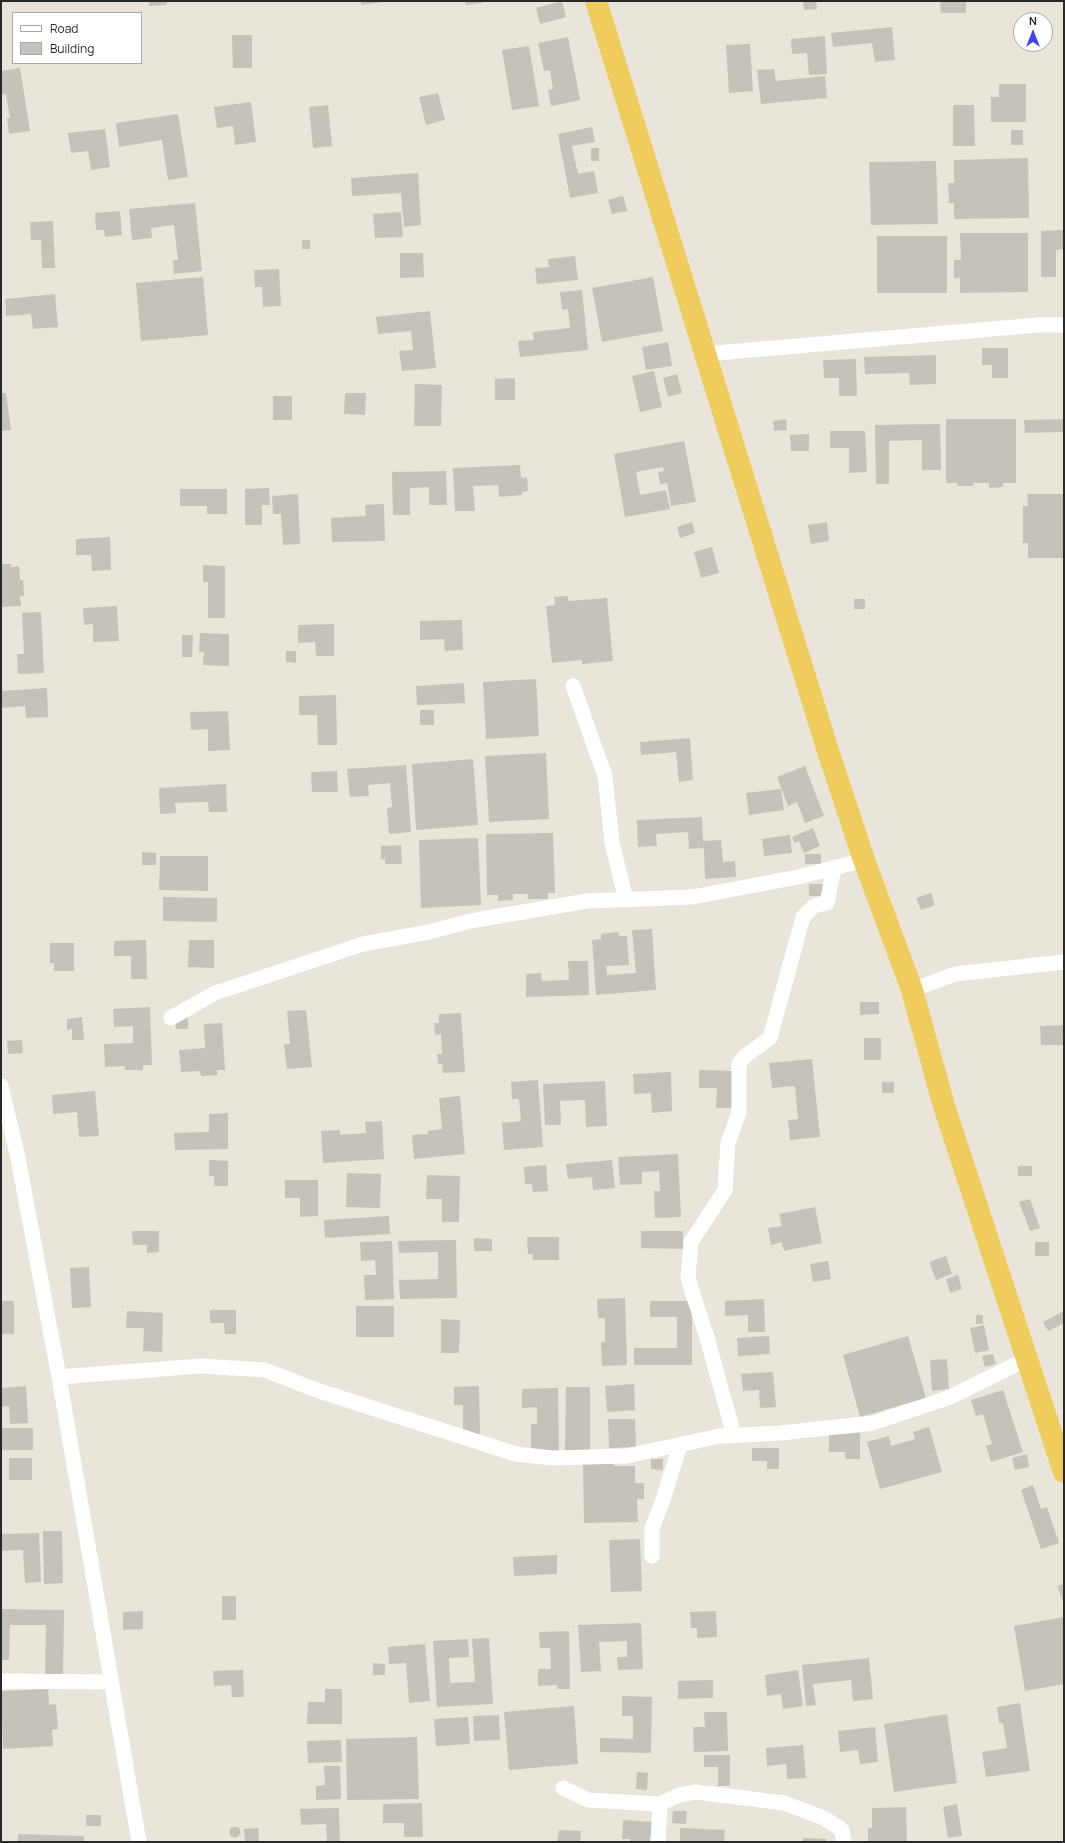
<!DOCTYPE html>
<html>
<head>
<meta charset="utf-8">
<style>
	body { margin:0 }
	#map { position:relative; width:1065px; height:1843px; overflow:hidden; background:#eae5da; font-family:Manrope,sans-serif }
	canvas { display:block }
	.frame { position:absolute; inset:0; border:2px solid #282828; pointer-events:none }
	.legend { position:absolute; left:12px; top:12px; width:130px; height:52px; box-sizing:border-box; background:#fff; border:1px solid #a9a9a9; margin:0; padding:5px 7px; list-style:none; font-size:12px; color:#282828 }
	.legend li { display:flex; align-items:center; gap:8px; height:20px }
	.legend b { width:20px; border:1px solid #a9a9a9 }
	.north { position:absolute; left:1013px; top:12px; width:40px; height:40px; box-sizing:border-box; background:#fff; border:1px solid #a9a9a9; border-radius:50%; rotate:0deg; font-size:11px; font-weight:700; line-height:16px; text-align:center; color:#282828 }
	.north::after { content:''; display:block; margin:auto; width:14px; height:18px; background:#4144f0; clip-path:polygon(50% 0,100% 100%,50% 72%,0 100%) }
</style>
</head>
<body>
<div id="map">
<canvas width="1065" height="1843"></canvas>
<div class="frame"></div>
<ul class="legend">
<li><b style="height:5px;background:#fff"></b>Road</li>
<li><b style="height:11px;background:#c5c2ba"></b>Building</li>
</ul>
<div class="north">N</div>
</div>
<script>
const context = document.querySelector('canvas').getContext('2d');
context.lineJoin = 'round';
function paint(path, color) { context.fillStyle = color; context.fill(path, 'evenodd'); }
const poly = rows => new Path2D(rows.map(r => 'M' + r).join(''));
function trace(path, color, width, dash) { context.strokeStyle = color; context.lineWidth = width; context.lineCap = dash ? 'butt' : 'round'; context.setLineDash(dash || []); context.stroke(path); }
const building = poly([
	[149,1,167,1,167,5,149,6],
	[361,1,383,1,384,2,361,5],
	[465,1,482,1,483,3,466,5],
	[562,1,566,17,540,24,536,8],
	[803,1,816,1,817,9,804,10],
	[940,1,966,1,966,13,941,13],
	[892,27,895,60,875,62,872,43,833,47,831,33],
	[232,35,252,35,252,68,233,68],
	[825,36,827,74,809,75,807,53,792,54,791,39],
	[568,37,580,100,551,106,548,90,553,89,550,70,544,71,538,43],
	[750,44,753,91,729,93,726,45],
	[529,46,539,106,512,110,502,50],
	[20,68,30,131,9,134,7,118,10,118,6,94,1,95,1,71],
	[774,69,776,81,825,76,827,98,761,104,757,70],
	[999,84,1026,84,1026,122,991,122,991,97,999,97],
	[438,93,445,120,426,125,419,97],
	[251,102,256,142,235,145,233,126,217,128,214,107],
	[328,105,332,146,313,148,309,107],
	[953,105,974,105,975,146,953,146],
	[178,114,188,177,168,180,162,140,119,147,116,123],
	[592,127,595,142,572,146,578,174,594,171,598,193,570,198,558,134],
	[105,129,110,167,91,170,88,151,71,153,68,133],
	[1011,130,1023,130,1023,145,1011,145],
	[591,148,599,148,599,161,591,161],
	[1028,158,1029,218,954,219,954,203,949,203,948,183,954,183,954,160],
	[936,161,938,224,871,225,869,162],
	[418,173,421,225,404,227,401,193,352,196,351,178],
	[623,196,627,211,612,214,608,200],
	[195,203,202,271,174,274,173,260,178,260,174,225,151,228,152,238,132,240,129,209],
	[120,211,122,235,105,237,104,230,96,230,95,213],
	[401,212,403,237,375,238,373,214],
	[53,221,55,268,42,268,41,240,31,240,30,222],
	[1064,230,1064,249,1056,250,1056,277,1041,277,1041,231],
	[960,233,1028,233,1028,292,960,293,960,278,954,278,954,260,961,260],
	[877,236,947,236,947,293,877,293],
	[302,240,310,240,310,249,302,249],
	[400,253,423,253,424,277,400,278],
	[575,256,578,280,537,284,535,268,549,267,548,259],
	[279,269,281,306,263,307,262,287,255,287,254,270],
	[203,277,208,335,141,341,136,283],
	[653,277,663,331,602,342,592,288],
	[582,290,588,350,520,357,518,341,534,340,533,332,570,328,568,309,562,310,560,292],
	[55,294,58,327,33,329,31,314,6,316,5,299],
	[430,311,436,368,402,371,399,351,413,350,411,331,378,334,376,317],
	[668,342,672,366,646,370,642,347],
	[982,348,1008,348,1008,378,992,378,992,365,982,365],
	[936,355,936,384,910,385,909,373,865,374,864,357],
	[856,359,857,396,839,396,839,378,824,378,823,360],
	[654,371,662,407,640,412,632,376],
	[677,374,682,393,668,397,663,378],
	[515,378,515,400,495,400,495,379],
	[415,384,442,385,441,426,414,426],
	[1,393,6,393,11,430,1,431],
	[345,393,366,393,365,415,344,414],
	[273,396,292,396,292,420,273,420],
	[786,419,787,430,774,431,773,421],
	[946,419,1016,419,1016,483,1003,483,1003,487,989,488,989,483,974,483,974,486,958,486,958,483,946,483],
	[1064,419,1064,432,1025,433,1024,420],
	[940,424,941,470,922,470,922,440,889,441,889,484,876,484,875,425],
	[830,431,865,431,867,472,849,473,849,448,830,448],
	[809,434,809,451,791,451,790,435],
	[684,441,696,502,671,506,667,483,660,484,658,472,664,471,663,467,636,472,640,495,666,490,670,509,625,517,614,454],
	[520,465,521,478,527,477,528,491,522,492,522,495,499,497,498,485,473,486,475,511,455,511,453,468],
	[446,471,447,505,429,505,429,487,410,488,410,515,393,515,392,472],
	[269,488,270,505,262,505,262,525,245,525,245,489],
	[180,489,227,489,227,514,207,514,207,506,180,506],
	[298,494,300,544,283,545,281,514,273,514,272,496],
	[1027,494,1064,494,1064,558,1028,558,1028,543,1023,543,1023,506,1028,506],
	[384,504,385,541,332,542,331,518,366,516,365,505],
	[692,522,695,533,680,538,677,527],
	[827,522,829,541,811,544,808,525],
	[110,537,111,570,92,571,91,555,76,555,76,539],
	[712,547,719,573,701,578,694,552],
	[1,564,11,564,11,567,19,566,20,580,23,580,24,596,20,596,21,606,1,607],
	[203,565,225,566,225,618,208,618,208,582,203,582],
	[568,596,568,601,607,598,613,661,582,664,582,660,552,663,546,606,555,605,554,597],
	[854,599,865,599,865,609,854,609],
	[117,606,119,641,93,642,93,624,84,625,83,608],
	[41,612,44,673,18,674,17,654,24,654,22,613],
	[462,620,463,650,445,651,444,639,420,640,420,621],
	[334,624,334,656,316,656,315,642,298,643,298,625],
	[200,633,229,634,229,666,203,665,204,652,199,652],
	[182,635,193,635,192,657,182,657],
	[286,651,296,651,296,663,286,662],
	[536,679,539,736,486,739,483,682],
	[464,683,465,703,417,705,416,686],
	[47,688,48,717,26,718,25,706,1,708,1,691],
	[336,695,337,745,318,745,317,715,299,715,299,696],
	[420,710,434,710,434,725,420,725],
	[228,711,230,750,208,751,208,729,191,730,190,712],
	[690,738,693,780,679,782,676,752,641,755,640,742],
	[546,753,549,819,489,822,485,756],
	[473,759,478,825,416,830,412,764],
	[406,765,411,832,389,834,387,808,392,807,390,783,368,785,369,796,350,797,347,769],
	[805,766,824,816,805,823,797,802,788,806,777,777],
	[337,771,338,792,312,792,311,772],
	[226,784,227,812,209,812,208,802,175,803,176,813,160,814,159,788],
	[781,789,784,810,749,815,746,793],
	[702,817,703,841,721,840,723,862,735,861,736,877,705,879,704,848,689,849,688,832,656,834,657,846,638,847,637,820],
	[813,828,820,846,804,853,799,841,795,843,792,837],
	[553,833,555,893,548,893,548,899,528,899,528,894,513,894,513,900,498,901,498,895,487,895,486,834],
	[790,835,792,853,764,856,762,839],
	[478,838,481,905,421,908,419,840],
	[401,845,402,864,385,864,385,859,381,859,381,846],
	[142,852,156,853,156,865,142,865],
	[805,854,821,854,821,864,805,864],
	[160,856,208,856,208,891,159,890],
	[809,884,825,884,825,896,809,896],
	[931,893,935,905,921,910,916,898],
	[163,897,217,898,217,922,163,921],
	[652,929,656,990,596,995,592,940,601,939,601,934,618,932,619,936,627,936,629,965,606,966,607,975,636,973,632,930],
	[146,940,147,979,131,979,131,956,114,956,114,941],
	[189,940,214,940,214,968,188,967],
	[50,943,74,943,74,971,54,971,54,963,50,963],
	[568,961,588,961,589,995,526,997,526,974,541,973,542,981,569,980],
	[860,1002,879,1002,879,1014,860,1015],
	[150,1007,152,1065,143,1065,143,1070,125,1070,125,1066,105,1067,104,1044,133,1043,133,1026,114,1027,113,1009],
	[306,1010,312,1067,287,1069,284,1044,290,1044,287,1011],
	[461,1013,465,1072,443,1073,442,1064,438,1064,437,1054,442,1054,441,1034,435,1035,434,1023,439,1023,439,1014],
	[82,1017,84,1040,72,1040,72,1029,67,1030,67,1019],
	[175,1018,188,1018,188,1029,176,1029],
	[222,1023,225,1070,217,1070,218,1075,201,1076,200,1071,181,1072,179,1050,205,1048,204,1024],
	[1064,1025,1064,1045,1041,1045,1040,1026],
	[864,1038,881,1038,881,1060,864,1060],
	[22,1040,23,1053,8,1054,7,1041],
	[812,1059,820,1137,790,1140,788,1120,798,1119,795,1086,772,1088,769,1063],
	[699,1070,734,1071,734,1108,716,1108,717,1088,699,1088],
	[671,1072,672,1111,652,1113,651,1093,634,1094,633,1074],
	[538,1080,543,1147,504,1150,502,1123,521,1121,519,1099,512,1099,511,1082],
	[605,1081,607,1126,586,1127,585,1100,560,1101,561,1125,545,1125,543,1084],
	[882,1082,894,1082,894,1093,882,1093],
	[95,1091,99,1136,79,1137,77,1112,53,1114,52,1095],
	[460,1096,465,1154,414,1159,412,1135,428,1134,428,1131,442,1129,439,1098],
	[228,1113,228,1149,175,1150,174,1133,209,1132,209,1114],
	[382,1121,384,1159,323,1163,321,1131,340,1130,340,1135,366,1133,365,1122],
	[678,1154,681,1217,655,1218,654,1191,660,1191,659,1171,642,1172,642,1184,620,1185,618,1157],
	[209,1160,228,1161,228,1186,214,1186,214,1176,209,1176],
	[612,1160,615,1188,593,1190,592,1177,568,1179,566,1164],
	[546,1165,548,1191,533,1192,532,1184,525,1184,524,1167],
	[1018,1166,1032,1166,1032,1176,1018,1176],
	[347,1173,381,1174,380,1208,346,1207],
	[427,1175,460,1176,459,1222,442,1222,442,1199,426,1199],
	[285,1180,318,1180,318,1216,300,1217,300,1198,285,1198],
	[1030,1199,1040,1228,1030,1231,1019,1202],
	[815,1207,822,1243,784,1251,782,1242,771,1245,768,1228,782,1226,779,1214],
	[389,1216,390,1234,325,1238,324,1220],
	[132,1231,159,1231,159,1252,147,1253,147,1245,133,1245],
	[641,1231,683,1231,683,1249,641,1248],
	[527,1237,559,1237,559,1260,533,1260,533,1254,528,1254],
	[474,1238,492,1239,492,1251,474,1251],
	[456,1240,457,1298,400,1299,399,1280,438,1279,438,1252,399,1253,398,1241],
	[392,1241,394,1299,365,1300,364,1275,376,1275,375,1260,361,1261,360,1242],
	[1035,1242,1049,1242,1049,1256,1035,1256],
	[946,1256,952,1274,936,1280,929,1262],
	[828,1261,831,1279,813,1282,810,1264],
	[89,1267,91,1307,72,1308,70,1268],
	[958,1275,962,1289,950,1293,946,1279],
	[625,1298,627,1365,602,1366,601,1342,605,1342,605,1318,598,1318,597,1299],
	[764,1299,765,1332,748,1332,748,1315,725,1316,725,1301],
	[1,1301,14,1301,14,1334,1,1334],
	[650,1301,692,1301,692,1365,634,1365,634,1348,677,1348,677,1317,650,1317],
	[356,1306,394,1306,394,1337,356,1337],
	[210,1310,236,1310,236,1334,225,1334,224,1323,210,1323],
	[127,1311,163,1313,162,1352,143,1351,144,1328,126,1328],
	[1064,1311,1064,1327,1062,1324,1048,1331,1043,1322],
	[976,1315,983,1315,983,1324,976,1324],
	[441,1319,460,1320,459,1353,441,1353],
	[984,1325,989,1350,975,1353,970,1328],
	[769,1336,770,1354,738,1356,737,1338],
	[908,1336,926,1398,860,1417,843,1355],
	[993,1354,996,1364,985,1367,982,1356],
	[947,1359,949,1389,932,1391,930,1360],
	[773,1372,776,1407,760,1408,759,1390,743,1391,741,1374],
	[634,1384,635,1410,607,1412,605,1386],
	[26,1386,28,1423,10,1424,9,1406,1,1407,1,1388],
	[479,1386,480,1435,463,1435,463,1405,454,1405,454,1387],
	[566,1387,590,1387,590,1451,565,1451],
	[558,1388,559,1454,531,1455,531,1424,537,1424,537,1407,522,1408,522,1389],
	[1003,1390,1023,1452,991,1462,986,1446,992,1444,983,1414,976,1416,971,1400],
	[608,1419,635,1419,636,1447,609,1448],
	[929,1427,942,1472,880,1489,867,1442,889,1436,891,1446,915,1439,913,1432],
	[1,1428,33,1428,33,1450,1,1450],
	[860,1433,860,1459,846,1459,845,1452,829,1452,829,1434],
	[752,1448,779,1448,779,1469,767,1469,767,1461,752,1461],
	[1027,1454,1029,1467,1015,1470,1012,1458],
	[9,1458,32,1458,32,1480,9,1480],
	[651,1459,663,1459,663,1470,651,1469],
	[583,1462,613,1462,614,1466,635,1466,635,1483,644,1483,644,1499,637,1499,638,1522,584,1523],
	[1033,1485,1041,1509,1047,1507,1059,1543,1041,1549,1021,1490],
	[43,1531,62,1531,63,1583,44,1584],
	[39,1533,41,1582,25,1583,23,1550,1,1551,1,1534],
	[640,1539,642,1591,611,1592,609,1540],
	[557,1555,557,1574,514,1576,513,1557],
	[1064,1584,1064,1604,1057,1586],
	[222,1596,236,1596,236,1620,222,1620],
	[1,1609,64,1610,63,1677,45,1677,46,1625,10,1625,9,1660,1,1660],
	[143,1611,143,1629,123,1630,123,1612],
	[716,1611,717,1637,697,1638,697,1628,691,1628,690,1612],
	[1064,1617,1064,1684,1025,1691,1014,1626],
	[641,1623,643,1669,618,1670,617,1657,627,1657,627,1641,599,1642,601,1671,581,1672,578,1625],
	[569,1631,570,1689,557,1689,557,1685,538,1686,538,1669,551,1669,550,1648,540,1648,539,1632],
	[489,1638,493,1704,437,1707,433,1641,468,1639,469,1657,449,1658,450,1683,475,1682,472,1639],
	[425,1644,430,1701,409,1703,406,1663,389,1664,388,1647],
	[869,1658,873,1699,853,1701,851,1680,813,1684,816,1705,806,1706,802,1665],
	[373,1663,385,1664,385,1675,373,1675],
	[243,1670,244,1697,232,1697,231,1685,214,1686,213,1671],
	[798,1670,803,1706,783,1709,781,1694,767,1696,765,1675],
	[713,1680,713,1698,678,1699,678,1681],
	[48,1689,49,1705,56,1704,58,1729,52,1730,53,1746,3,1749,1,1691],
	[325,1689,342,1689,342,1724,307,1724,308,1702,325,1702],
	[622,1696,652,1697,651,1753,600,1752,600,1738,633,1739,633,1716,622,1716],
	[1020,1703,1030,1771,986,1777,982,1752,1007,1748,1003,1723,999,1723,997,1707],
	[574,1706,578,1764,509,1770,504,1712],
	[704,1712,727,1712,728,1751,694,1752,693,1727,705,1727],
	[947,1714,957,1783,894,1792,884,1724],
	[499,1715,500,1740,474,1741,473,1716],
	[468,1717,470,1744,436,1746,434,1719],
	[875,1727,878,1762,860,1764,858,1750,840,1752,838,1731],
	[417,1737,419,1799,347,1800,346,1739],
	[341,1740,342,1762,308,1763,307,1741],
	[803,1745,806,1778,787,1779,786,1764,767,1766,766,1748],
	[704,1755,730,1755,730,1786,718,1786,718,1767,704,1767],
	[324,1766,340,1766,341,1799,316,1800,316,1786,325,1785],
	[637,1772,648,1773,647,1790,636,1789],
	[422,1803,423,1837,404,1837,404,1823,383,1823,383,1804],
	[957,1804,962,1836,948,1838,943,1807],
	[906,1807,907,1842,868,1842,868,1828,872,1828,872,1808],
	[339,1808,340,1842,327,1842,326,1824,301,1825,300,1809],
	[673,1811,687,1811,686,1824,672,1823],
	[86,1815,101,1815,101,1826,86,1826],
	[623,1820,652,1822,650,1842,630,1842,630,1839,622,1839],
	'229.5 1832a5.5 5.5 0 1 1 11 0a5.5 5.5 0 1 1-11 0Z',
	[258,1828,259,1842,245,1842,244,1829],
	[680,1828,725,1830,724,1842,680,1842],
	[559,1830,581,1831,580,1842,557,1842],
	[18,1834,84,1836,84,1842,18,1842],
	[803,1838,826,1839,826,1842,803,1842]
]);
const minor = poly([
	[705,354,1038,325,1064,325],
	[573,686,605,776,612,842,626,900],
	[912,990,955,974,1064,962],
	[171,1018,215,993,363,944,429,932,470,921,587,901,692,897,798,877,864,860],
	[1,1086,18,1158,59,1377,139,1842],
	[59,1377,201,1366,265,1370,319,1391,516,1454,552,1458,626,1456,720,1436,781,1433,873,1423,948,1398,1027,1359],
	[734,1436,708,1341,688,1278,691,1242,725,1190,728,1143,739,1112,739,1064,745,1056,770,1038,803,917,814,906,827,903,834,868],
	[652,1556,652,1528,662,1503,680,1445],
	[1,1683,5,1681,111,1682],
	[563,1788,588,1800,660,1804,658,1842],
	[660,1804,679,1795,696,1792,784,1803,824,1818,842,1830,844,1842]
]);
const trunk = poly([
	[596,1,828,751,864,860,912,990,944,1106,1064,1472]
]);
paint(building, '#c5c2ba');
trace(minor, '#fff', 15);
trace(trunk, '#efcc5c', 22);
</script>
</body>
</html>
